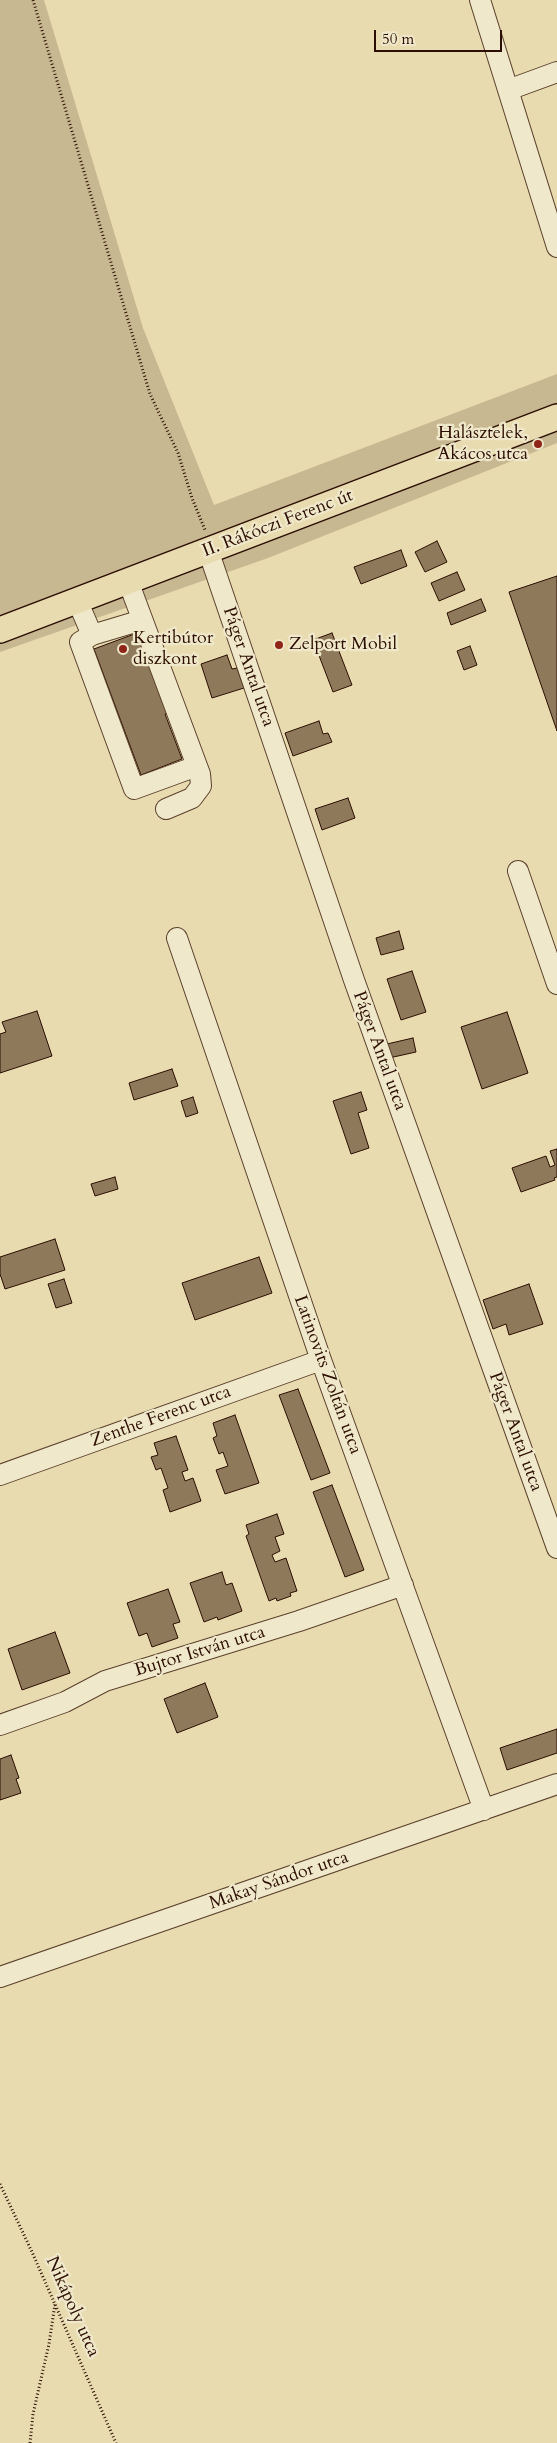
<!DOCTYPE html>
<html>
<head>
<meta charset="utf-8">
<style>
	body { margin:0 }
	#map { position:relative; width:557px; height:2443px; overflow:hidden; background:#e8dbaf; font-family:Cardo,serif }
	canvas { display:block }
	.scale { position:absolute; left:374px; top:30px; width:128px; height:22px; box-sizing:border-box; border:2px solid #2c0e01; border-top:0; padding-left:6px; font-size:15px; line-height:18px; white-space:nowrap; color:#2c0e01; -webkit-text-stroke:4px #f0e8cb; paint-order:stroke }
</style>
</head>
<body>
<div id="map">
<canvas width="557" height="2443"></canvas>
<div class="scale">50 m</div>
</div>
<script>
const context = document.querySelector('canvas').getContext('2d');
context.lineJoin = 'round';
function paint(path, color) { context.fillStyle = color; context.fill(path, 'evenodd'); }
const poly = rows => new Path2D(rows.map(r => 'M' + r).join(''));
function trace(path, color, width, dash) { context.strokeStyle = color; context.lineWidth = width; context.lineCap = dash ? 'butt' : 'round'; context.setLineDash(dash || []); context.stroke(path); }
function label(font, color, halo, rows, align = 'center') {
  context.font = font + ' Cardo,serif'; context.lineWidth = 4.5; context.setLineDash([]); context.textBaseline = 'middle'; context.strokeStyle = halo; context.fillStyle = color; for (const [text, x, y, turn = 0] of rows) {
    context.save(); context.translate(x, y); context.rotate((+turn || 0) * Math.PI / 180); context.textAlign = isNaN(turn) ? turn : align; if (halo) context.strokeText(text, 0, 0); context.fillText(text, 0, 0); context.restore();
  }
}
const green = poly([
	[0,0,44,0,143,328,214,505,557,374,557,443,268,558,0,652]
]);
const building = poly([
	[437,541,447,562,425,572,415,552,437,541],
	[401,550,407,566,361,584,354,567,401,550],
	[457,572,465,590,439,601,431,583,457,572],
	[557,576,557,731,509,592,557,576],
	[481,599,486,611,451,625,447,613,481,599],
	[145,630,176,710,165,714,182,759,141,775,94,649,145,630],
	[332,633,352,685,333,692,313,640,332,633],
	[470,646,477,665,464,670,457,651,470,646],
	[227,655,232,669,237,668,244,688,212,698,201,664,227,655],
	[319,721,323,734,328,733,332,742,293,756,285,733,319,721],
	[348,798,355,818,322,830,315,809,348,798],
	[399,931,404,949,381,955,376,938,399,931],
	[412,971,426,1012,401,1020,387,979,412,971],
	[37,1011,52,1056,0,1073,0,1034,6,1032,2,1022,37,1011],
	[507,1012,528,1073,482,1089,461,1027,507,1012],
	[413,1038,416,1052,389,1058,387,1044,413,1038],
	[172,1069,178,1086,134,1100,129,1083,172,1069],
	[361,1092,367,1110,358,1113,369,1148,351,1154,333,1101,361,1092],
	[193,1097,198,1113,186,1117,181,1101,193,1097],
	[557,1149,557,1177,554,1178,555,1180,521,1192,512,1168,546,1156,550,1167,555,1165,550,1151,557,1149],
	[115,1177,118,1189,95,1196,91,1184,115,1177],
	[55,1239,65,1270,5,1289,0,1274,0,1257,55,1239],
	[259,1257,272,1293,195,1320,182,1283,259,1257],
	[64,1279,72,1303,56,1308,48,1284,64,1279],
	[529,1284,543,1324,509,1335,506,1324,493,1329,483,1300,529,1284],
	[298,1389,330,1473,311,1480,279,1395,298,1389],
	[235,1415,259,1483,225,1494,216,1470,228,1466,223,1452,219,1454,213,1438,217,1436,213,1423,235,1415],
	[176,1436,188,1470,182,1472,185,1481,193,1478,201,1501,170,1512,163,1490,168,1488,161,1468,156,1470,151,1457,158,1455,154,1443,176,1436],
	[332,1485,364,1570,345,1577,313,1492,332,1485],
	[277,1514,284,1534,275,1537,280,1551,272,1555,275,1562,286,1558,297,1591,290,1593,291,1596,277,1601,276,1598,269,1601,246,1536,249,1534,246,1525,277,1514],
	[222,1572,226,1585,232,1583,242,1611,218,1620,217,1617,204,1622,190,1583,222,1572],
	[168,1589,180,1622,173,1624,178,1638,152,1647,147,1633,139,1636,127,1603,168,1589],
	[55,1632,70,1673,22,1690,8,1649,55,1632],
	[205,1683,218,1717,177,1733,164,1699,205,1683],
	[557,1729,557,1753,507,1770,500,1748,557,1729],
	[11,1755,19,1778,16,1779,21,1793,0,1800,0,1759,11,1755]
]);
const path = poly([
	[33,0,150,394,178,453,192,498,205,530],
	[0,2184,32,2252,116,2443],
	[30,2443,33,2414,49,2344,55,2304]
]);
const minor = poly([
	[480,0,557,247],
	[508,90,557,72],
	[208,550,354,980,557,1548],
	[128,581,200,774,201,786,192,798,166,809],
	[77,600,92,635],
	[142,620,92,635,80,642,134,789,197,766],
	[518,871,557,984],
	[177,938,321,1360,484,1810],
	[0,1475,321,1360],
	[0,1725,65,1702,105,1681,299,1621,403,1585],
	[0,1977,557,1784]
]);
const major = poly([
	[0,630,557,417]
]);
const markers = [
	[538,444,5,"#8f2418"],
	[279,645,5,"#8f2418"],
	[123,649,5,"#8f2418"]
];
const poiNames = [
	["Halásztelek,",528,434,"right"],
	["Akácos utca",528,455,"right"],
	["Kertibútor",133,639],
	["diszkont",133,660],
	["Zelport Mobil",289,645]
];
const streetNames = [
	["II. Rákóczi Ferenc út",278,524,-21],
	["Páger Antal utca",248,667,71],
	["Páger Antal utca",379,1051,70],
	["Latinovits Zoltán utca",327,1375,70],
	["Zenthe Ferenc utca",161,1417,-20],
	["Páger Antal utca",515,1432,70],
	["Bujtor István utca",200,1652,-17],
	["Makay Sándor utca",279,1881,-19],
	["Nikápoly utca",72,2307,66]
];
paint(green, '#c8b891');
paint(building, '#8e795b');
trace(building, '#2c0e01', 1);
trace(minor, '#5b412c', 22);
trace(major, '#2c0e01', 28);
trace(path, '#2c0e01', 3, [1, 2.5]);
trace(minor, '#f0e8cb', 20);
trace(major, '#e8dbaf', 25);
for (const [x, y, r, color] of markers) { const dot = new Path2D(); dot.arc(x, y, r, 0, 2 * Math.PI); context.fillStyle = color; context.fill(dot); trace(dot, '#f0e8cb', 2); }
label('18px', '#2c0e01', '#f0e8cb', poiNames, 'left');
label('18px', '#2c0e01', '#f0e8cb', streetNames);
</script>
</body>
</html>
